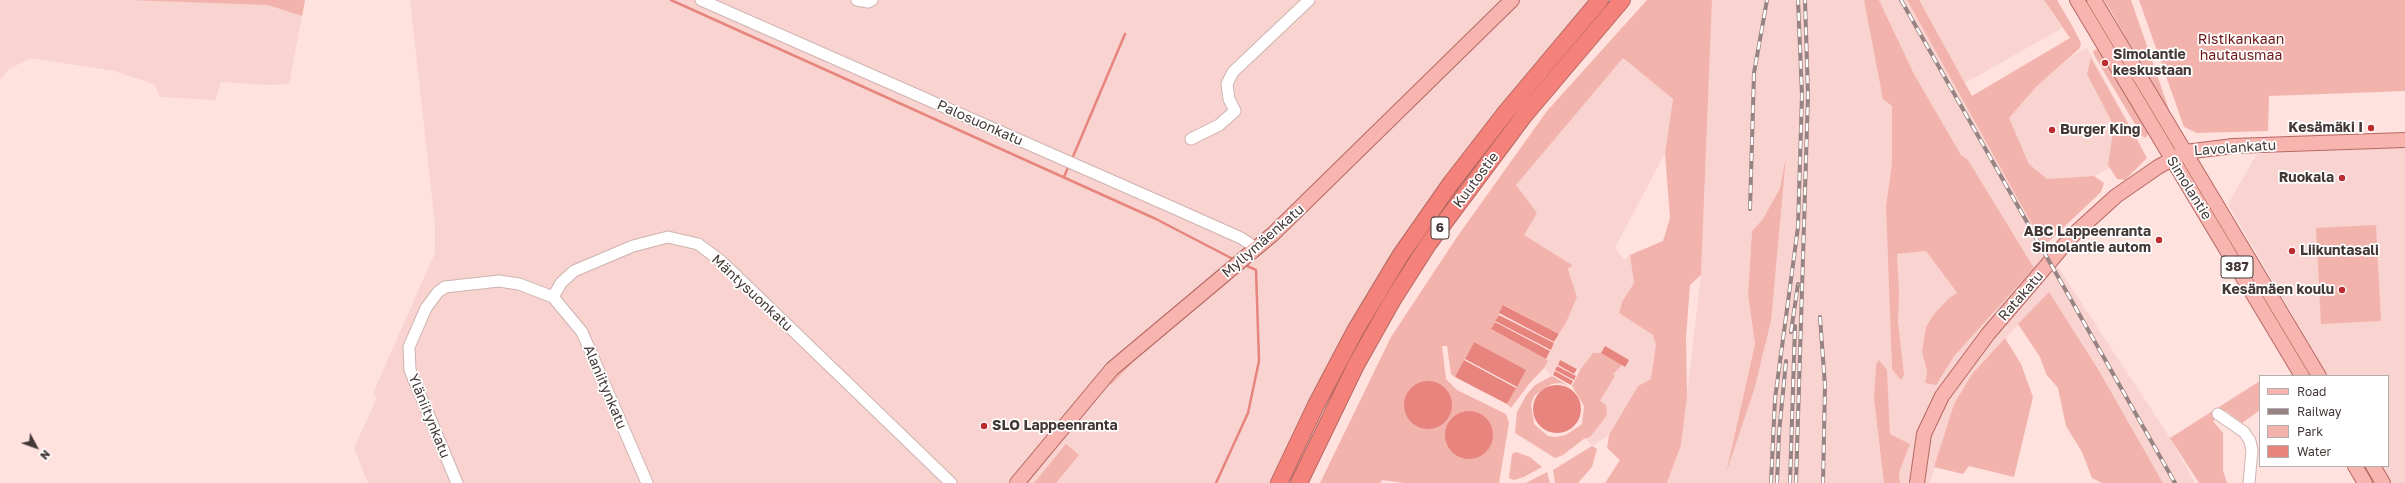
<!DOCTYPE html>
<html>
<head>
<meta charset="utf-8">
<style>
	body { margin:0 }
	#map { position:relative; width:2405px; height:483px; overflow:hidden; background:#ffe1de; font-family:"Golos Text",sans-serif }
	canvas { display:block }
	.legend { position:absolute; left:2259px; top:375px; width:130px; height:92px; box-sizing:border-box; background:#fff; border:1px solid #b4afaf; margin:0; padding:5px 7px; list-style:none; font-size:12px; color:#443837 }
	.legend li { display:flex; align-items:center; gap:8px; height:20px }
	.legend b { width:20px; border:1px solid #b4afaf }
	.north { position:absolute; left:16px; top:427px; width:40px; height:40px; -webkit-text-stroke:3px #fff; paint-order:stroke; rotate:131deg; font-size:11px; font-weight:700; line-height:16px; text-align:center; color:#443837 }
	.north::after { content:''; display:block; margin:auto; width:14px; height:18px; background:#443837; clip-path:polygon(50% 0,100% 100%,50% 72%,0 100%) }
</style>
</head>
<body>
<div id="map">
<canvas width="2405" height="483"></canvas>
<ul class="legend">
<li><b style="height:5px;background:#f8b4af"></b>Road</li>
<li><b style="height:5px;background:#978381"></b>Railway</li>
<li><b style="height:11px;background:#f3b3ad"></b>Park</li>
<li><b style="height:11px;background:#e6847d"></b>Water</li>
</ul>
<div class="north">N</div>
</div>
<script>
const context = document.querySelector('canvas').getContext('2d');
context.lineJoin = 'round';
function paint(path, color) { context.fillStyle = color; context.fill(path, 'evenodd'); }
const poly = rows => new Path2D(rows.map(r => 'M' + r).join(''));
function trace(path, color, width, dash) { context.strokeStyle = color; context.lineWidth = width; context.lineCap = dash ? 'butt' : 'round'; context.setLineDash(dash || []); context.stroke(path); }
function label(font, color, halo, rows, align = 'center') {
  context.font = font + ' "Golos Text",sans-serif'; context.lineWidth = 3.5; context.setLineDash([]); context.textBaseline = 'middle'; context.strokeStyle = halo; context.fillStyle = color; for (const [text, x, y, turn = 0] of rows) {
    context.save(); context.translate(x, y); context.rotate((+turn || 0) * Math.PI / 180); context.textAlign = isNaN(turn) ? turn : align; if (halo) context.strokeText(text, 0, 0); context.fillText(text, 0, 0); context.restore();
  }
}
const built = poly([
	[0,0,305,0,289,84,268,85,221,82,215,100,160,97,154,84,114,71,31,58,9,69,0,80],
	[410,0,1589,0,1515,87,1454,165,1397,247,1349,325,1270,483,368,483,354,448,377,398,373,393,435,253,435,225],
	[1712,0,1864,0,1892,106,1892,163,1886,206,1892,369,1899,345,1897,254,1926,251,1957,294,1949,298,1934,314,1922,352,1927,371,1925,383,1936,385,1955,355,2034,268,1968,160,1961,155,1914,74,1879,0,1907,0,2044,246,2170,438,2195,483,2163,483,2098,369,2049,292,1972,374,1954,404,1930,483,1900,483,1899,473,1910,444,1890,434,1887,370,1874,399,1884,483,1667,483,1681,445,1701,275],
	[1785,163,1754,390,1727,468,1755,344,1748,294,1752,231,1763,219,1780,188],
	[1918,0,2044,0,2062,28,1965,83],
	[2087,48,2143,149,2094,176,2047,179,2029,164,2009,118,2037,86,2072,56],
	[1623,58,1673,99,1665,153,1615,248,1624,260,1630,255,1634,283,1622,302,1619,313,1653,335,1657,345,1651,379,1638,386,1609,435,1592,446,1586,439,1591,436,1600,401,1615,376,1613,374,1622,365,1625,367,1605,347,1601,353,1593,353,1580,370,1560,360,1552,376,1544,368,1548,361,1546,359,1565,325,1577,297,1568,269,1524,235,1515,185],
	[2405,147,2405,483,2391,483,2381,466,2388,466,2388,376,2328,376,2228,204,2257,154]
]);
const green = poly([
	[129,0,305,0,302,16,268,5],
	[1647,0,1712,0,1701,275,1690,285,1686,338,1687,396,1681,445,1667,483,1605,483,1620,460,1607,448,1609,435,1638,386,1651,379,1656,345,1653,335,1619,313,1622,302,1634,283,1630,255,1663,241,1670,218,1665,153,1673,99,1623,58,1516,185,1537,213,1524,235,1572,265,1568,269,1577,297,1565,325,1559,334,1504,305,1491,329,1546,359,1548,361,1544,368,1529,384,1511,408,1507,404,1525,371,1474,342,1455,377,1451,374,1447,346,1442,346,1446,379,1457,390,1506,414,1509,423,1499,483,1404,483,1382,480,1380,483,1320,483,1391,337,1457,237,1547,111],
	[1864,0,1879,0,1914,74,1961,155,1968,160,2034,268,1955,355,1936,385,1925,383,1927,371,1922,352,1926,327,1934,314,1949,298,1957,293,1926,251,1897,254,1899,295,1898,322,1904,375,1901,380,1892,369,1886,206,1892,163,1892,106,1883,99],
	[1907,0,1919,0,1972,96,2070,38,2044,0,2057,0,2074,29,2081,43,2080,48,2037,86,2009,118,2029,164,2047,179,2094,176,2104,183,2101,192,2044,246],
	[2104,0,2131,0,2173,121,2111,11],
	[2139,0,2405,0,2405,91,2269,96,2268,131,2197,133,2184,127],
	[2099,48,2149,131,2146,138,2142,136,2094,55,2093,51],
	[2091,58,2147,158,2125,180,2117,179,2108,165,2114,126,2087,74],
	[1786,157,1771,321,1754,390,1726,473,1755,344,1748,294,1752,231,1763,219,1780,188],
	[2376,225,2381,321,2321,324,2316,228],
	[1230,277,1222,287,1136,359,1111,385,1109,383,1139,352],
	[2049,292,2098,369,2163,483,2102,483,2092,478,2082,452,2066,426,2058,388,2046,374,2040,357,2018,324],
	[2005,338,2021,364,2033,397,2014,477,1969,466,1963,474,1934,467,1954,404,1972,374],
	[1593,353,1601,353,1622,365,1613,374,1615,376,1600,401,1606,405,1607,415,1591,436,1586,439,1585,438,1563,455,1555,458,1515,433,1517,412,1527,394,1535,385,1552,376,1569,386,1561,383,1552,384,1534,396,1531,405,1534,424,1548,436,1555,437,1566,435,1582,424,1584,406,1572,386,1580,370],
	[1879,360,1887,370,1890,434,1910,444,1899,473,1900,483,1884,483,1874,399,1876,365],
	[2260,381,2260,410,2242,423,2226,411,2213,421,2223,433,2223,470,2227,483,2199,483,2170,438],
	[1093,399,1095,401,1028,483,1023,483],
	[1066,444,1079,455,1056,483,1034,483],
	[1592,446,1597,449,1592,467,1578,483,1555,483,1553,470],
	[1516,452,1530,457,1542,467,1524,477,1514,480,1509,478,1512,454],
	[1547,472,1550,483,1526,483]
]);
const water = poly([
	[1503,305,1559,334,1554,342,1499,313],
	[1499,315,1554,343,1551,350,1495,321],
	[1495,322,1550,351,1546,359,1491,329],
	[1474,342,1526,370,1517,387,1465,359],
	[1605,346,1629,360,1625,367,1601,353],
	[1464,360,1516,388,1507,404,1455,377],
	[1560,360,1577,369,1574,374,1558,365],
	[1557,366,1576,376,1574,380,1555,370],
	[1555,371,1573,381,1571,385,1553,375],
	'1404 405a24 24 0 1 1 48 0a24 24 0 1 1-48 0Z',
	'1533 409a24 24 0 1 1 48 0a24 24 0 1 1-48 0Z',
	'1445 435a24 24 0 1 1 48 0a24 24 0 1 1-48 0Z'
]);
const stream = poly([
	[671,0,1156,219,1231,258],
	[1072,159,1125,34],
	[1064,177,1069,165],
	[1216,483,1248,413,1259,361,1256,270,1245,265]
]);
const minor = poly([
	[701,0,1167,205,1241,238,1256,248],
	[857,0,868,2,872,0],
	[1191,139,1219,125,1235,111,1229,99,1227,84,1233,72,1309,0],
	[553,297,561,283,574,271,633,246,668,237,698,244,721,261,951,483],
	[2218,414,2244,432,2250,441,2252,450,2249,483],
	[457,483,410,370,409,347,426,308,438,292,445,287,499,281,519,284,553,297,582,332,647,483]
]);
const major = poly([
	[2077,0,2302,376],
	[2094,0,2319,376],
	[2355,466,2365,483],
	[2373,466,2383,483],
	[1017,483,1112,369,1273,234,1512,0],
	[1917,483,1924,434,1942,396,1988,334,2072,236,2116,196,2158,167,2185,152,2233,146,2405,140]
]);
const highway = poly([
	[1279,483,1316,405,1355,331,1400,256,1451,183,1506,112,1600,0],
	[1299,483,1356,365,1392,301,1429,243,1523,117,1622,0]
]);
const rail = poly([
	[1901,0,2175,483],
	[1750,209,1754,73,1767,0],
	[1820,317,1825,386,1823,483],
	[1791,332,1798,284],
	[1771,483,1775,399,1798,227,1802,95,1798,0],
	[1777,483,1779,433,1786,361],
	[1790,483,1795,326],
	[1796,483,1808,95,1805,0]
]);
const markers = [
	[2105,63,4,"#bc2c2f"],
	[2371,128,4,"#bc2c2f"],
	[2052,130,4,"#bc2c2f"],
	[2342,178,4,"#bc2c2f"],
	[2159,240,4,"#bc2c2f"],
	[2292,251,4,"#bc2c2f"],
	[2342,290,4,"#bc2c2f"],
	[984,426,4,"#bc2c2f"]
];
const shields = [
	[1440,228,18],
	[2237,267,32]
];
const shieldNames = [
	["6",1440,228],
	["387",2237,267]
];
const parkNames = [
	["Ristikankaan",2241,40],
	["hautausmaa",2241,56]
];
const poiNames = [
	["Simolantie",2113,55],
	["keskustaan",2113,71],
	["Kesämäki I",2363,128,"right"],
	["Burger King",2060,130],
	["Ruokala",2334,178,"right"],
	["ABC Lappeenranta",2151,232,"right"],
	["Simolantie autom",2151,248,"right"],
	["Liikuntasali",2300,251],
	["Kesämäen koulu",2334,290,"right"],
	["SLO Lappeenranta",992,426]
];
const streetNames = [
	["Palosuonkatu",980,123,24],
	["Lavolankatu",2235,148,-4],
	["Kuutostie",1476,180,-53],
	["Simolantie",2189,188,58],
	["Myllymäenkatu",1263,241,-41],
	["Mäntysuonkatu",752,293,43],
	["Ratakatu",2021,296,-49],
	["Alaniitynkatu",605,387,67],
	["Yläniitynkatu",429,416,68]
];
paint(built, '#f8d3cf');
paint(green, '#f3b3ad');
paint(water, '#e6847d');
trace(stream, '#e6847d', 2.5);
trace(minor, '#cfb3b0', 13);
trace(major, '#b66863', 16);
trace(highway, '#b66863', 18);
trace(minor, '#fff', 11);
trace(major, '#f8b4af', 14);
trace(highway, '#f4827a', 16);
trace(rail, '#978381', 4);
trace(rail, '#fff', 2.5, [8]);
for (const [x, y, r, color] of markers) { const dot = new Path2D(); dot.arc(x, y, r, 0, 2 * Math.PI); context.fillStyle = color; context.fill(dot); trace(dot, '#fff', 1.5); }
for (const [x, y, w] of shields) { const box = new Path2D(); box.roundRect(x - w / 2, y - 11, w, 22, 3); context.fillStyle = '#fff'; context.fill(box); trace(box, '#443837', 1); }
label('bold 13px', '#443837', null, shieldNames);
label('14px', '#6d1617', '#fff', parkNames);
label('bold 14px', '#443837', '#fff', poiNames, 'left');
label('14px', '#443837', '#fff', streetNames);
</script>
</body>
</html>
